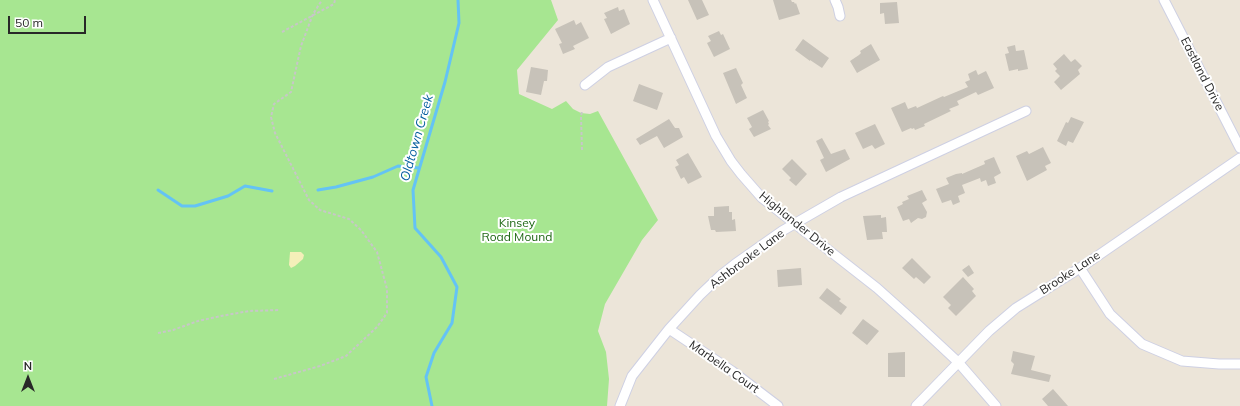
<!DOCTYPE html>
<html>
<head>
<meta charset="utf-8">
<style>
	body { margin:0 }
	#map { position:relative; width:1240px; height:406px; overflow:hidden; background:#ece5d9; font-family:Mulish,sans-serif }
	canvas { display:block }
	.north { position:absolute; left:8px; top:358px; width:40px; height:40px; -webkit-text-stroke:3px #fff; paint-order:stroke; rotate:0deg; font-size:11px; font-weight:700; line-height:16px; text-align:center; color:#282828 }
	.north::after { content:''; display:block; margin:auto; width:14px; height:18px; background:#282828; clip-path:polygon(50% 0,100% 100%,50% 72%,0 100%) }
	.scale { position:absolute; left:8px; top:16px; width:78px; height:18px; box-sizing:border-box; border:2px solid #282828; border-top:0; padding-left:5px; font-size:12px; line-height:14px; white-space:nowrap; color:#282828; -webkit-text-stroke:3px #fff; paint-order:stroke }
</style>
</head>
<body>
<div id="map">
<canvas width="1240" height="406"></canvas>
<div class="north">N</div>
<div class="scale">50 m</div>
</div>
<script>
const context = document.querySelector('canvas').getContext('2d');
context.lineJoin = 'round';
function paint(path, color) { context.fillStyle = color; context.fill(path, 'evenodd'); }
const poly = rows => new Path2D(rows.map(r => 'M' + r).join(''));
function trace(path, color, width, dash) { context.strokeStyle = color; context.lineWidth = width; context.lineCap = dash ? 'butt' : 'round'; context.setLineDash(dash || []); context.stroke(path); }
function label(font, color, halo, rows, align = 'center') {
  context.font = font + ' Mulish,sans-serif'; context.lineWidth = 4; context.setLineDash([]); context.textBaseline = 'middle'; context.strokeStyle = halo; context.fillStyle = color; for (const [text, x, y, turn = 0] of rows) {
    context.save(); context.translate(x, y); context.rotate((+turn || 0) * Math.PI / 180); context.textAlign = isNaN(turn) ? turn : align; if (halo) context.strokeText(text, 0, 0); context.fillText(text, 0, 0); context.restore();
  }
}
const green = poly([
	[0,0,551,0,558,20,517,70,519,94,552,109,566,101,573,109,581,113,590,114,598,111,658,220,642,240,605,304,598,331,606,352,609,379,607,406,0,406]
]);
const sand = poly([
	[290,252,301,252,304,255,303,259,295,266,291,268,289,265]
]);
const stream = poly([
	[158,190,182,206,195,206,228,196,245,186,272,191],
	[318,190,336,187,373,177,398,166,419,168],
	[432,406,426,377,434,353,452,323,457,287,441,257,415,228,413,190,445,82,459,23,458,0]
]);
const building = poly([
	[688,0,702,0,709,15,697,20],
	[773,0,791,0,792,2,794,2,795,4,796,3,800,14,779,20],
	[897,2,899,23,885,24,884,13,880,14,880,3],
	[618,7,619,11,624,9,630,24,611,34,604,19,607,18,604,13],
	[574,20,576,25,581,22,589,38,573,46,575,49,563,54,559,44,562,43,555,29],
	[719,31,721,35,723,34,730,49,714,57,707,43,711,41,708,36],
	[803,39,829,58,822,68,810,60,810,61,795,50],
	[871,44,880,60,857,73,850,61,859,55,861,53,860,51],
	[1015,45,1016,51,1024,50,1028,69,1018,71,1018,69,1009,71,1005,54,1009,53,1007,47],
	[1064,54,1071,62,1075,59,1082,66,1078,70,1080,74,1061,90,1054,82,1060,76,1055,71,1057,69,1053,64],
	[531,67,548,70,547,81,544,81,541,95,526,92],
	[736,68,743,83,741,85,747,98,736,104,723,73],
	[976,70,978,75,986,71,994,88,978,95,976,92,957,101,959,105,949,109,951,111,924,124,925,126,915,130,914,128,912,129,911,128,902,132,891,108,905,102,908,109,916,106,917,108,943,96,944,97,968,87,965,82,970,80,968,74],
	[639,84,663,93,657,110,633,101],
	[763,110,769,121,768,122,769,124,768,125,771,129,754,137,749,129,752,127,747,118],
	[1071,117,1084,122,1073,143,1068,141,1066,146,1057,141,1066,122,1068,123],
	[669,119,675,128,679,128,683,137,664,148,657,136,640,145,636,139],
	[875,124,885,144,875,149,872,145,863,149,855,133],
	[822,138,831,154,845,149,850,159,826,172,820,160,824,158,816,141],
	[1043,147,1051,163,1045,166,1047,170,1027,181,1016,156,1027,151,1029,154],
	[688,153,702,177,688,184,684,177,681,179,675,167,679,165,676,160],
	[994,157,1001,173,994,177,996,183,988,186,986,180,981,182,980,178,962,185,965,193,958,196,960,202,953,205,951,200,942,203,936,189,949,184,946,178,956,174,962,173,962,174,985,164,984,161],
	[792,159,807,174,796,186,789,180,791,178,782,169],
	[922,190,927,200,922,203,927,212,926,217,922,219,918,218,911,223,909,219,903,221,897,207,903,204,902,202,909,199,907,196],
	[729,206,729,212,732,212,732,220,735,219,736,231,716,232,715,230,711,230,708,216,714,216,714,207],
	[881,215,881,218,886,217,887,232,882,232,883,239,867,240,863,216],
	[912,258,931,277,924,284,916,277,914,279,902,268],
	[969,265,974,273,968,277,962,270],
	[801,268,802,285,778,287,777,270],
	[963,277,974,289,972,291,976,296,956,316,948,308,951,305,943,297],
	[827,288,841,299,839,301,847,307,841,315,819,298],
	[863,319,879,331,867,345,852,333],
	[1013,351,1035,356,1031,370,1051,375,1049,382,1011,374,1014,364,1011,361],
	[905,352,905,377,888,377,888,353],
	[1053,389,1068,406,1048,406,1042,399]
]);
const path = poly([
	[282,32,334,4,335,0],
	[582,150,581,117,582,111],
	[158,333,173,330,198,321,221,316,249,311,280,310],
	[274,379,320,366,346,356,377,327,387,313,387,289,377,252,361,230,349,219,320,210,309,200,275,133,271,117,274,104,291,92,301,46,313,14,322,0]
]);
const minor = poly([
	[653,0,716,136,731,161,741,174,762,198,877,288,915,322,958,362,996,406],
	[835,0,838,7,840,16],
	[1164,0,1240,148],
	[585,85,608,67,671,38],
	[1080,268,1110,314,1142,344,1182,361,1219,364,1240,364],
	[669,329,732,371,778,406],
	[620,406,632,376,669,329,700,295,721,275,735,264,782,231,841,197,1026,111],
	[916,406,989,331,1016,308,1080,268,1240,158]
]);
const streetNames = [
	["Eastland Drive",1202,74,63],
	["Highlander Drive",797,224,39],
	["Ashbrooke Lane",747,259,-37],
	["Brooke Lane",1070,273,-33],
	["Marbella Court",724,367,35]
];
const parkNames = [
	["Kinsey",517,223],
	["Road Mound",517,237]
];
const waterNames = [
	["Oldtown Creek",417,138,-74]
];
paint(green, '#a7e691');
paint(sand, '#f4efb9');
trace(stream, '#64c3f5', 3);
paint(building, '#c7c2b9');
trace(minor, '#ced0e3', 11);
trace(path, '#c7c7c7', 2, [3, 2]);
trace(minor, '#fff', 9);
label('12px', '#282828', '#fff', streetNames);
label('12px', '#1f6815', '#fff', parkNames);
label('italic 13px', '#055e9f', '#fff', waterNames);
</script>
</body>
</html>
